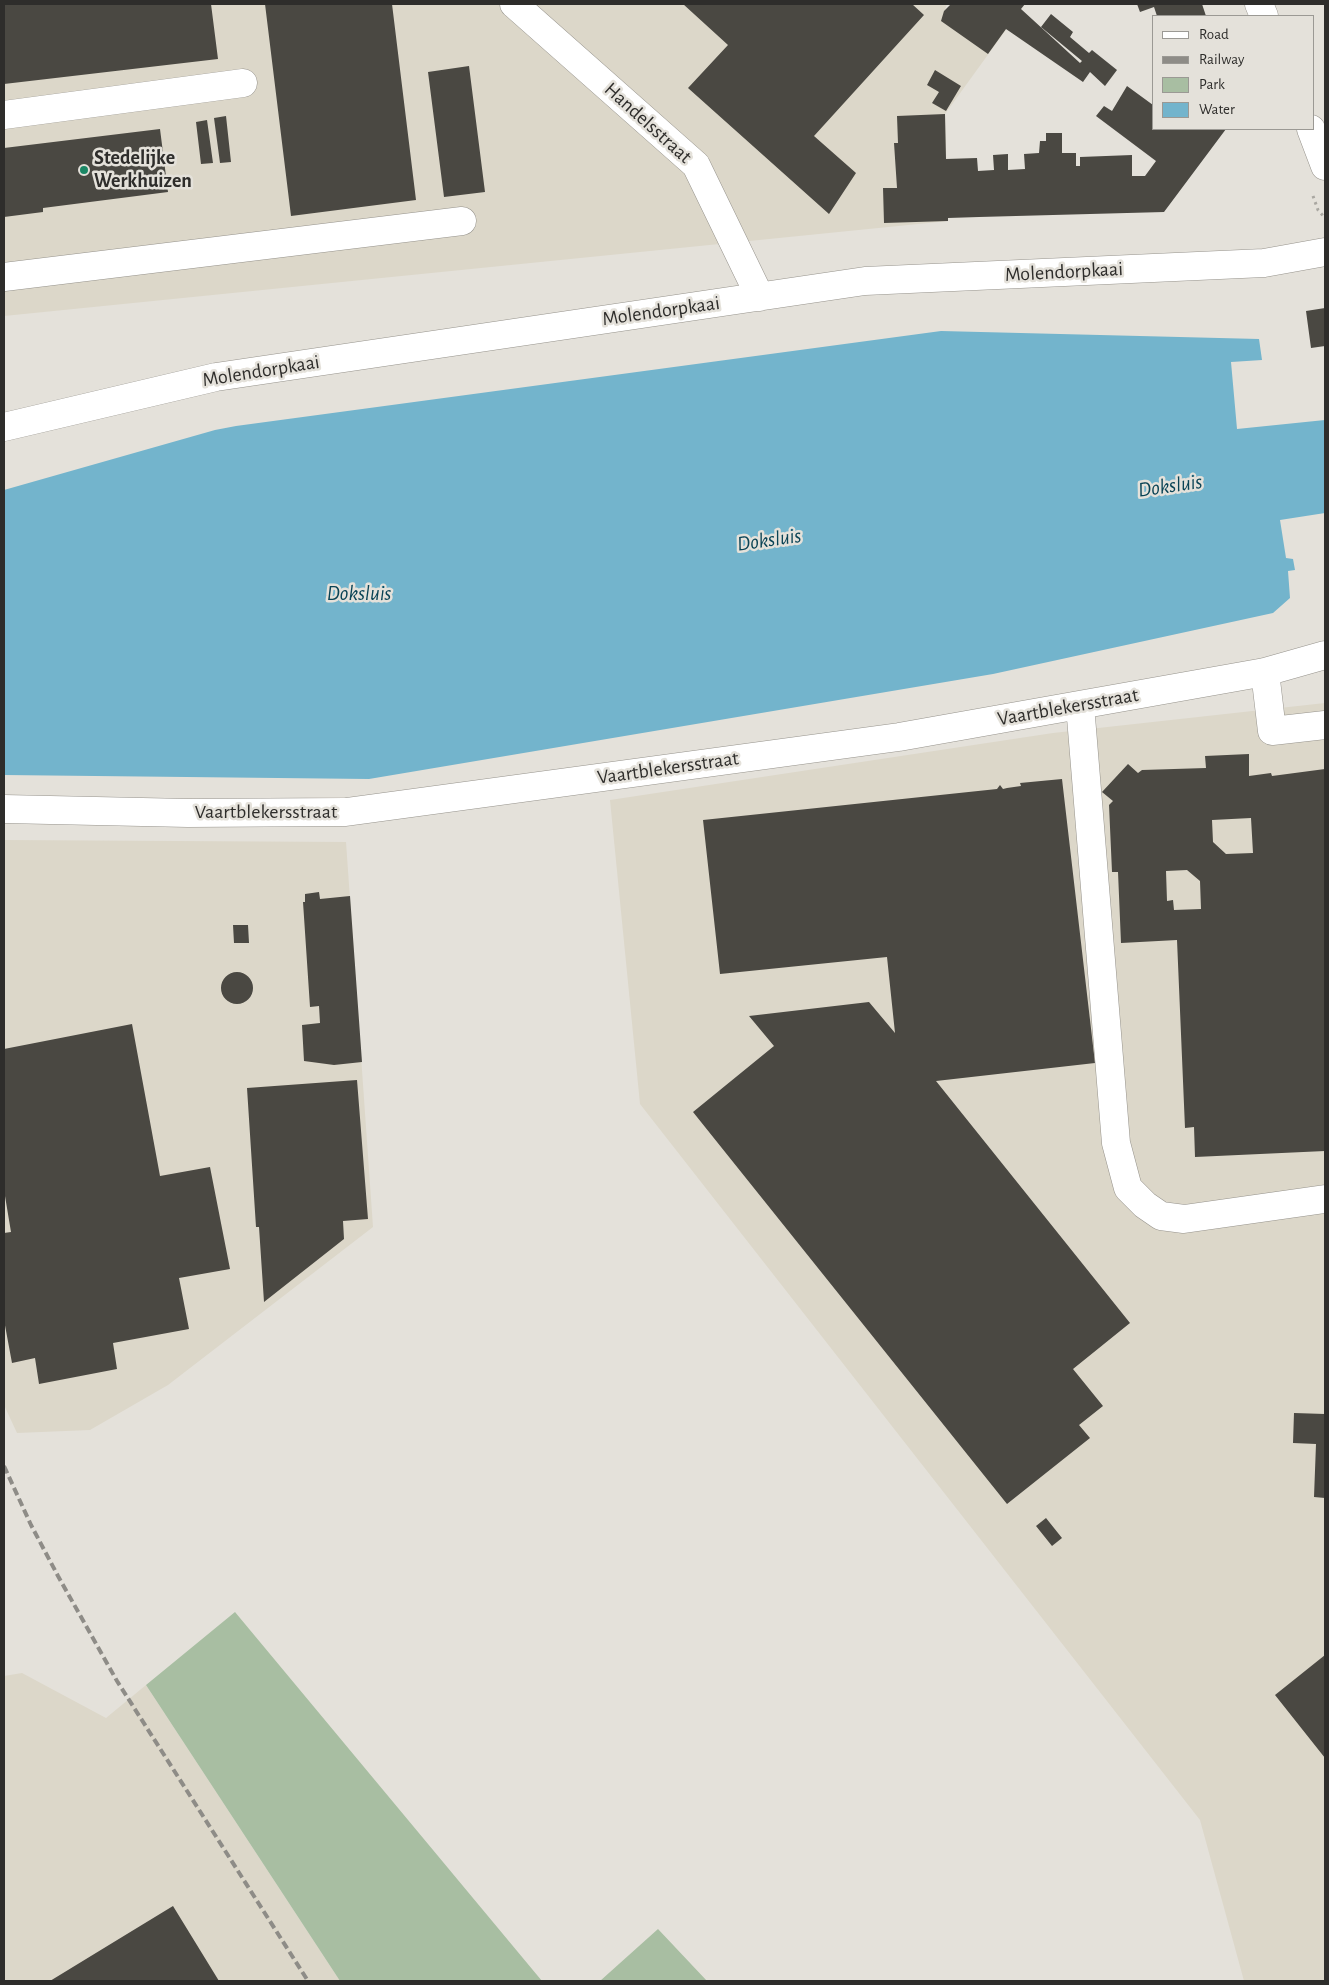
<!DOCTYPE html>
<html>
<head>
<meta charset="utf-8">
<style>
	body { margin:0 }
	#map { position:relative; width:1329px; height:1985px; overflow:hidden; background:#e4e1da; font-family:"Alegreya Sans",sans-serif }
	canvas { display:block }
	.frame { position:absolute; inset:0; border:5px solid #2e2d2b; pointer-events:none }
	.legend { position:absolute; left:1152px; top:15px; width:162px; height:115px; box-sizing:border-box; background:#e4e1da; border:1px solid #9b9994; margin:0; padding:6px 9px; list-style:none; font-size:15px; color:#2e2d2b }
	.legend li { display:flex; align-items:center; gap:10px; height:25px }
	.legend b { width:25px; border:1px solid #9b9994 }
</style>
</head>
<body>
<div id="map">
<canvas width="1329" height="1985"></canvas>
<div class="frame"></div>
<ul class="legend">
<li><b style="height:6px;background:#fff"></b>Road</li>
<li><b style="height:6px;background:#8e8c87"></b>Railway</li>
<li><b style="height:14px;background:#a8bea2"></b>Park</li>
<li><b style="height:14px;background:#73b4cc"></b>Water</li>
</ul>
</div>
<script>
const context = document.querySelector('canvas').getContext('2d');
context.lineJoin = 'round';
function paint(path, color) { context.fillStyle = color; context.fill(path, 'evenodd'); }
const poly = rows => new Path2D(rows.map(r => 'M' + r).join(''));
function trace(path, color, width, dash) { context.strokeStyle = color; context.lineWidth = width; context.lineCap = dash ? 'butt' : 'round'; context.setLineDash(dash || []); context.stroke(path); }
function label(font, color, halo, rows, align = 'center') {
  context.font = font + ' "Alegreya Sans",sans-serif'; context.lineWidth = 5; context.setLineDash([]); context.textBaseline = 'middle'; context.strokeStyle = halo; context.fillStyle = color; for (const [text, x, y, turn = 0] of rows) {
    context.save(); context.translate(x, y); context.rotate((+turn || 0) * Math.PI / 180); context.textAlign = isNaN(turn) ? turn : align; if (halo) context.strokeText(text, 0, 0); context.fillText(text, 0, 0); context.restore();
  }
}
const built = poly([
	[4,4,947,4,945,10,951,4,1017,4,1021,9,945,114,948,221,4,316],
	[1325,703,1325,1981,1244,1981,1200,1820,640,1104,610,800,1053,733],
	[4,840,346,842,373,1227,168,1385,90,1430,17,1433,4,1405],
	[22,1673,106,1718,146,1685,340,1981,4,1981,4,1676]
]);
const green = poly([
	[235,1612,542,1981,340,1981,146,1685],
	[658,1929,707,1981,600,1981]
]);
const water = poly([
	[941,331,1259,339,1262,360,1231,362,1237,429,1325,420,1325,513,1280,520,1286,558,1293,559,1295,570,1288,571,1290,598,1273,613,993,674,369,779,4,775,4,490,215,430,236,426]
]);
const building = poly([
	[4,4,211,4,218,59,4,84],
	[265,4,392,4,416,200,291,216],
	[683,4,912,4,924,15,814,136,856,173,829,214,688,88,728,45],
	[951,4,1025,4,1021,9,1080,63,1082,61,1041,27,1051,14,1073,32,1070,37,1089,53,1092,50,1117,70,1105,86,1090,72,1083,82,1006,29,988,54,941,21,944,11],
	[1137,4,1202,4,1206,16,1157,16,1154,7,1140,12],
	[469,66,485,192,444,197,428,72],
	[935,70,961,86,946,111,932,103,939,92,927,85],
	[1127,86,1153,105,1153,129,1226,129,1164,212,979,217,948,218,948,221,884,223,883,188,897,188,894,143,898,143,897,116,945,114,946,159,977,158,978,171,994,170,993,155,1008,154,1008,170,1025,169,1024,154,1039,153,1040,141,1046,141,1046,133,1062,133,1062,153,1076,153,1076,166,1080,166,1080,157,1132,155,1132,176,1145,176,1156,161,1096,116,1104,106,1112,111],
	[226,116,231,162,220,163,214,118],
	[207,120,213,163,201,164,196,122],
	[160,129,168,192,43,208,43,212,4,217,4,148],
	[1325,308,1325,346,1311,348,1306,311],
	[1249,754,1249,776,1271,773,1272,776,1325,769,1325,1151,1195,1157,1194,1127,1185,1128,1177,940,1121,943,1118,872,1112,872,1109,805,1113,801,1102,792,1128,764,1138,773,1142,770,1206,768,1205,756],
	[1251,818,1253,853,1226,854,1213,842,1212,820],
	[1187,870,1200,881,1201,909,1174,910,1173,900,1167,901,1166,871],
	[1062,779,1095,1063,936,1081,1130,1323,1073,1369,1103,1406,1079,1425,1090,1438,1007,1504,693,1112,774,1046,749,1016,869,1002,895,1033,887,957,720,974,703,820,997,789,1000,785,1003,789,1007,788,1021,786,1020,783],
	[319,892,320,899,350,896,362,1062,334,1065,304,1061,302,1025,320,1023,319,1006,310,1007,303,902,305,902,305,894],
	[233,925,248,925,249,943,234,943],
	'221 988a16 16 0 1 1 32 0a16 16 0 1 1-32 0Z',
	[132,1024,160,1176,210,1167,230,1269,179,1278,189,1329,113,1343,117,1369,39,1384,35,1358,12,1363,4,1320,4,1233,11,1232,4,1190,4,1049],
	[357,1080,368,1219,343,1221,344,1239,264,1302,259,1227,256,1227,247,1088],
	[1294,1413,1325,1414,1325,1498,1314,1497,1316,1444,1293,1443],
	[1046,1518,1062,1538,1052,1546,1036,1526],
	[1325,1655,1325,1758,1275,1695],
	[173,1906,219,1981,50,1981,127,1934]
]);
const path = poly([
	[1313,196,1318,210,1325,218]
]);
const minor = poly([
	[514,4,696,165,760,297],
	[4,115,243,83],
	[4,277,462,221],
	[4,427,216,377,865,281,1264,263,1325,252],
	[1265,672,1272,731,1325,725],
	[1080,705,1116,1143,1128,1188,1145,1205,1161,1216,1184,1219,1325,1199],
	[4,809,188,813,346,812,899,737,1265,672,1325,655]
]);
const major = poly([
	[1259,4,1264,16],
	[1311,129,1325,166]
]);
const rail = poly([
	[4,1466,31,1525,58,1576,117,1681,308,1981]
]);
const markers = [
	[84,170,5,"#1b8765"]
];
const streetNames = [
	["Handelsstraat",648,123,42],
	["Molendorpkaai",1064,272,-3],
	["Molendorpkaai",661,311,-8],
	["Molendorpkaai",261,371,-9],
	["Vaartblekersstraat",1068,707,-10],
	["Vaartblekersstraat",668,768,-8],
	["Vaartblekersstraat",266,812]
];
const poiNames = [
	["Stedelijke",94,158],
	["Werkhuizen",94,181]
];
const waterNames = [
	["Doksluis",1170,486,-8],
	["Doksluis",769,540,-8],
	["Doksluis",359,594]
];
paint(built, '#dcd7c9');
paint(green, '#a8bea2');
paint(water, '#73b4cc');
paint(building, '#4a4842');
trace(minor, '#96938c', 29);
trace(major, '#96938c', 29);
trace(path, '#a9a7a1', 3, [2.5, 4]);
trace(minor, '#fff', 28);
trace(major, '#fff', 28);
trace(rail, '#8e8c87', 4, [8, 4]);
for (const [x, y, r, color] of markers) { const dot = new Path2D(); dot.arc(x, y, r, 0, 2 * Math.PI); context.fillStyle = color; context.fill(dot); trace(dot, '#e4e1da', 2); }
label('20px', '#2e2d2b', '#e4e1da', streetNames);
label('bold 20px', '#2e2d2b', '#e4e1da', poiNames, 'left');
label('italic 21px', '#094355', '#e4e1da', waterNames);
</script>
</body>
</html>
